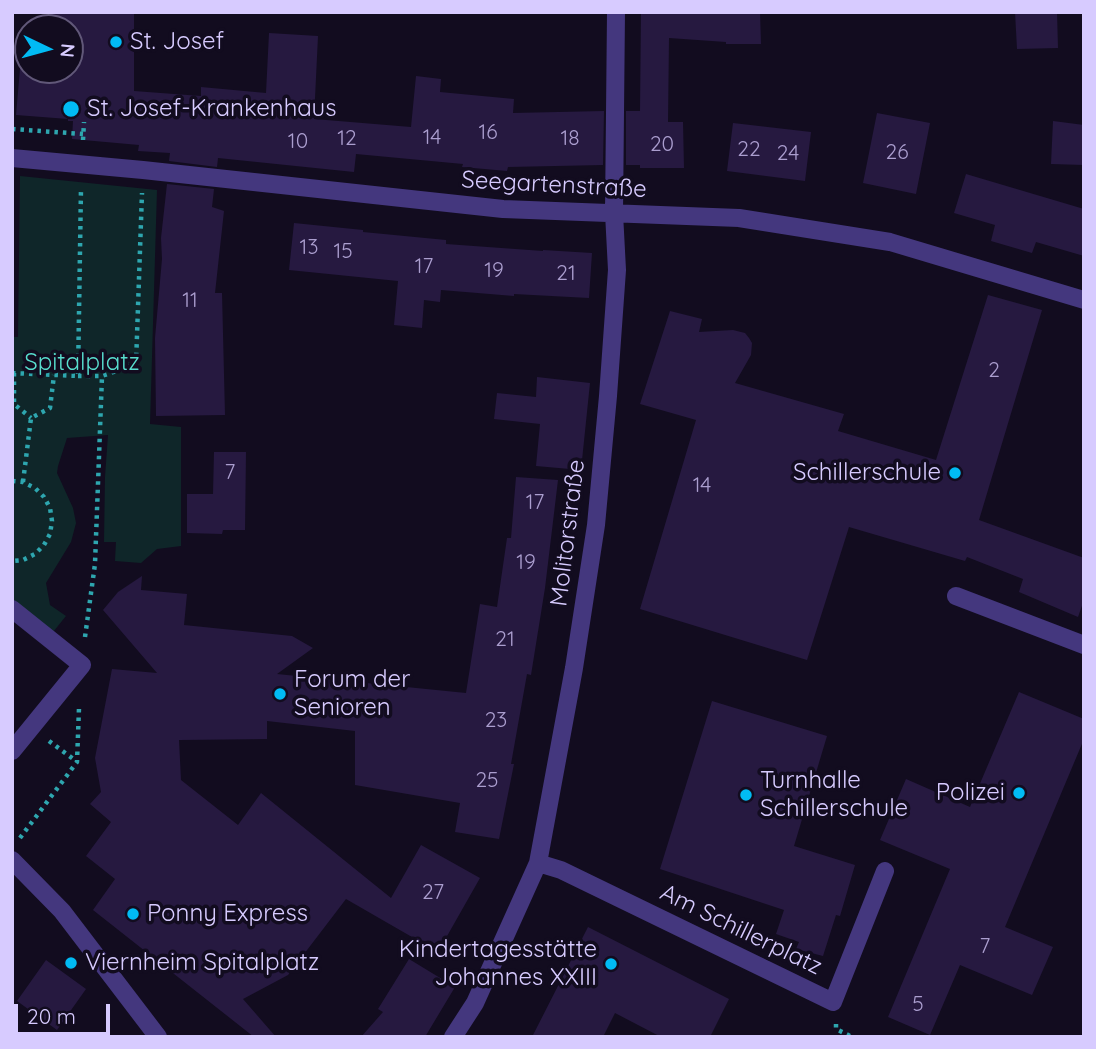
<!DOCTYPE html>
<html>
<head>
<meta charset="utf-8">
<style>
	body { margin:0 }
	#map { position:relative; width:1096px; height:1049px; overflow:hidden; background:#120c1f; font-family:Quicksand,sans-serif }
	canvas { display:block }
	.frame { position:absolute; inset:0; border:14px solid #d7cbff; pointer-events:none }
	.north { position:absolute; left:14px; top:14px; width:70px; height:70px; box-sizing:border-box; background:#120c1f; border:2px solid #615879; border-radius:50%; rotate:95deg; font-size:19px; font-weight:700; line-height:28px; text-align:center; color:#d7cbff }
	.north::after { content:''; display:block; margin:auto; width:24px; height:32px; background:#01bbf4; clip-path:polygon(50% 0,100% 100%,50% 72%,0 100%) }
	.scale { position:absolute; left:14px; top:1004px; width:96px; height:32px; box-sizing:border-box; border:4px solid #d7cbff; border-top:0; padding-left:9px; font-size:21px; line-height:24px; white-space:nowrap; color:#d7cbff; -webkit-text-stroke:5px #120c1f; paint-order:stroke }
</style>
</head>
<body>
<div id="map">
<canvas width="1096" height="1049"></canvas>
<div class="frame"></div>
<div class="north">N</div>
<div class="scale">20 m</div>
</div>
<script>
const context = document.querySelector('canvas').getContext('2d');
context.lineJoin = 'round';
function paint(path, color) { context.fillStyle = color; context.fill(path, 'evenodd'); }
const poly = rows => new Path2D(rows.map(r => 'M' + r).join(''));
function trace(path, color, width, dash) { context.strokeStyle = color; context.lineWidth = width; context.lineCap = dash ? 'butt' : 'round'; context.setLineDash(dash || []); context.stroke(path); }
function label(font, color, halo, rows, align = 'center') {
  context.font = font + ' Quicksand,sans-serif'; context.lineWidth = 7; context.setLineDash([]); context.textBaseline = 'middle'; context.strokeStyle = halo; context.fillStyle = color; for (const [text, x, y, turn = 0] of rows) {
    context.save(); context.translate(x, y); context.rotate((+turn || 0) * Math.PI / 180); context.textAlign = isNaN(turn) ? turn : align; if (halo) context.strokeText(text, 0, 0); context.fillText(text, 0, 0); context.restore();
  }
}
const green = poly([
	[20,176,157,190,150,424,181,427,181,546,157,549,141,563,115,561,116,542,104,542,105,477,108,435,67,438,58,466,57,473,73,508,76,523,71,542,46,583,50,605,66,616,49,637,12,602,12,337,18,337]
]);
const building = poly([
	[50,12,134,12,134,91,201,96,201,87,266,93,269,33,318,36,314,119,411,127,416,76,441,79,440,92,514,99,513,113,604,111,603,165,508,167,507,171,462,167,463,164,356,154,354,172,218,158,217,167,169,161,170,153,138,151,139,145,72,139,73,121,68,121,68,119,16,115,21,57,28,57,28,70,70,70,70,28,50,28],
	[641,12,760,12,761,44,726,44,726,42,669,38,668,122,683,122,684,168,640,168,640,165,626,165,626,111,640,111],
	[1015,12,1057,12,1058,48,1017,49],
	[877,113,930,123,916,194,863,183],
	[1053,121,1084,125,1084,165,1051,164],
	[733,123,811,132,805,181,727,171],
	[966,174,1084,209,1084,256,1036,242,1032,253,991,241,995,225,954,213],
	[167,184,214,189,212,207,224,211,215,293,222,293,225,415,156,416,155,338,162,259,161,238],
	[294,223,363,230,363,232,446,240,446,244,543,251,543,250,592,253,589,298,514,294,514,296,441,290,440,302,424,300,422,328,394,325,398,281,289,270],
	[988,295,1042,310,979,520,1084,558,1084,600,1078,617,1019,592,1023,579,967,557,965,561,849,527,807,660,640,609,696,420,640,404,670,311,702,319,699,332,733,330,745,333,749,338,752,343,751,355,735,383,844,414,838,431,936,460],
	[537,377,590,383,581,470,536,466,540,424,494,419,497,393,536,397],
	[214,452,246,452,245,530,223,530,222,534,187,533,187,494,213,494],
	[516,477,558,480,545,588,531,675,527,674,511,764,514,764,499,839,455,832,460,803,355,785,355,731,267,721,267,739,179,740,181,780,238,825,261,793,391,898,421,845,480,878,438,952,346,899,288,975,243,999,276,1037,254,1037,93,910,115,879,86,856,111,822,90,804,101,792,95,758,112,669,157,673,103,610,118,592,142,576,141,590,187,594,184,625,292,636,313,648,277,674,466,693,480,604,497,607,507,538,511,538],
	[1019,692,1084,719,1084,739,1005,927,1053,947,1032,995,960,965,930,1035,888,1017,950,869,880,840,906,779,970,807],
	[712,701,827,736,794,846,855,865,840,916,836,915,823,956,796,949,799,942,776,934,784,910,660,869],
	[588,927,729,999,710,1037,661,1037,615,1013,603,1037,532,1037],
	[409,959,455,987,425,1037,361,1037,383,1012,378,1009],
	[46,960,86,989,57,1030,17,1001]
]);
const path = poly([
	[12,129,83,134],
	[83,140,84,122],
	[12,373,78,376,81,188],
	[14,373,14,404,31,418],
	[78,376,102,376,136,364,142,193],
	[12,481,23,482,35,488,44,497,50,508,52,521,50,534,44,545,35,554,23,560,12,561],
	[23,482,31,418,50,408,54,375],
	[85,637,95,564,102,376],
	[49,741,76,761],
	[20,838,77,762,79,708],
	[836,1024,836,1029,852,1037]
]);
const minor = poly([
	[12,158,143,170,503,209,739,218,890,242,1084,300],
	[956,596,1084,645],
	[12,609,82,665,12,751],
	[12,860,62,911,158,1037],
	[538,863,561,870,833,1002,885,871],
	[453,1037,475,1003,538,863,574,668,596,525,608,396,617,270,614,213,616,12]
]);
const markers = [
	[116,42,7,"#01bbf4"],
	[71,109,9,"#01bbf4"],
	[955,473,7,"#01bbf4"],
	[280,694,7,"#01bbf4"],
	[1019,793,7,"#01bbf4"],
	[746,795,7,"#01bbf4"],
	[133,914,7,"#01bbf4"],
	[71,963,7,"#01bbf4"],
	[611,964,7,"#01bbf4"]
];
const numberNames = [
	["16",488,133],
	["14",432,138],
	["12",347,139],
	["18",570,139],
	["10",298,142],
	["20",662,145],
	["22",749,150],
	["26",897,153],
	["24",788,154],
	["13",309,248],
	["15",343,252],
	["17",424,267],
	["19",494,271],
	["21",566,274],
	["11",190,301],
	["2",994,371],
	["7",230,473],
	["14",702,486],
	["17",535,503],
	["19",526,563],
	["21",505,640],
	["23",496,721],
	["25",487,781],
	["27",433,893],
	["7",985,947],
	["5",918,1005]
];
const poiNames = [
	["St. Josef",130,42],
	["St. Josef-Krankenhaus",87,109],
	["Schillerschule",941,473,"right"],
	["Forum der",294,680],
	["Senioren",294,708],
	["Turnhalle",760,781],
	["Schillerschule",760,809],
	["Polizei",1005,793,"right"],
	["Ponny Express",147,914],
	["Kindertagesstätte",597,950,"right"],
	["Johannes XXIII",597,978,"right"],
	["Viernheim Spitalplatz",85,963]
];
const streetNames = [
	["Seegartenstraße",554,185,3],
	["Molitorstraße",568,533,-83],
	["Am Schillerplatz",741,930,26]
];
const parkNames = [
	["Spitalplatz",82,363]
];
paint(green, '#0f2629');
paint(building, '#261940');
trace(path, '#2ea6af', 4.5, [3.5, 5]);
trace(minor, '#44377e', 18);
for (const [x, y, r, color] of markers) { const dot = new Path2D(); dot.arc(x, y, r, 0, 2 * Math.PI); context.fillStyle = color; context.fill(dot); trace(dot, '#120c1f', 2.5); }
label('21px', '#ab9ecf', null, numberNames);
label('24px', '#d7cbff', '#120c1f', poiNames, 'left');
label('24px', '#d7cbff', '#120c1f', streetNames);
label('24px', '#58dece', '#120c1f', parkNames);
</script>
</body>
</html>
